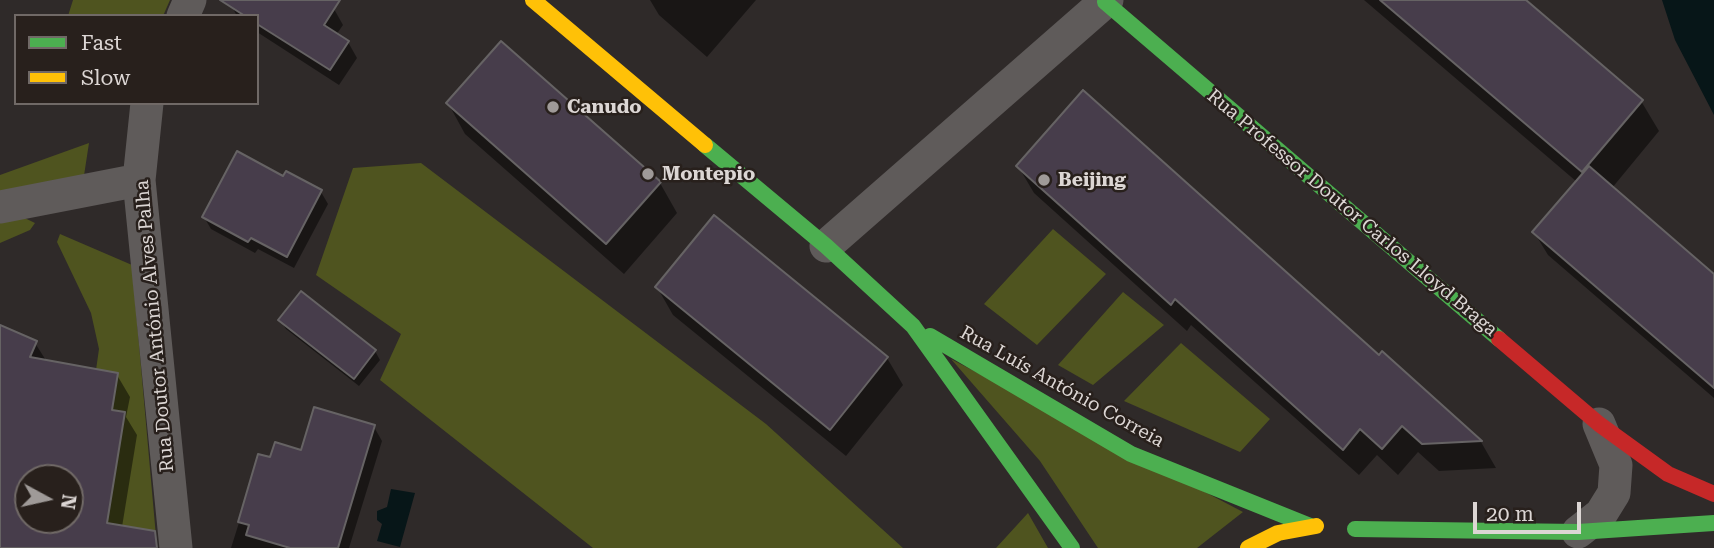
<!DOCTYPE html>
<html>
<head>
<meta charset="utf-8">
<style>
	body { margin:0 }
	#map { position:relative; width:1714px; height:548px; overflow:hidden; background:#2f2a29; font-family:"Roboto Serif",serif }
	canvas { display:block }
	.legend { position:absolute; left:14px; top:14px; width:245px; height:91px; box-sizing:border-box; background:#28201c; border:2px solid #706966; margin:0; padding:9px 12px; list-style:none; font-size:21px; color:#dcd6d4 }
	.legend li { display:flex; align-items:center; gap:14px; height:35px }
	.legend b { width:35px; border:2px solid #706966 }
	.north { position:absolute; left:14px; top:464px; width:70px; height:70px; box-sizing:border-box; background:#28201c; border:2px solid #706966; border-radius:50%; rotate:98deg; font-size:19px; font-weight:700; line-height:28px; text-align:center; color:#dcd6d4 }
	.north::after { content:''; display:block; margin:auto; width:24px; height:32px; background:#9f9a98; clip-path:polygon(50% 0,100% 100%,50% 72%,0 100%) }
	.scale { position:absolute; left:1473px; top:502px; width:108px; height:32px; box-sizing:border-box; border:4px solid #dcd6d4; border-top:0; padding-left:9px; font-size:21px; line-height:24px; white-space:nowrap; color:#dcd6d4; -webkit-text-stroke:5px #28201c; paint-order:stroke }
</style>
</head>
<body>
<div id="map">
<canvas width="1714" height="548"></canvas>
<ul class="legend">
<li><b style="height:9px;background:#4caf50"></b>Fast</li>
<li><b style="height:9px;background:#ffc107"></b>Slow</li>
</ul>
<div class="north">N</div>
<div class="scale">20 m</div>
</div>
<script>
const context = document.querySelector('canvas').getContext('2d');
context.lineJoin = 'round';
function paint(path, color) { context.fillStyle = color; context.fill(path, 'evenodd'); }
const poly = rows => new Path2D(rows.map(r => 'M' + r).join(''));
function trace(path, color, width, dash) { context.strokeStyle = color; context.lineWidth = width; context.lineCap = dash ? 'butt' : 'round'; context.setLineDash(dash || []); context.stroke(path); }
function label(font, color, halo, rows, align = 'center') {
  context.font = font + ' "Roboto Serif",serif'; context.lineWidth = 5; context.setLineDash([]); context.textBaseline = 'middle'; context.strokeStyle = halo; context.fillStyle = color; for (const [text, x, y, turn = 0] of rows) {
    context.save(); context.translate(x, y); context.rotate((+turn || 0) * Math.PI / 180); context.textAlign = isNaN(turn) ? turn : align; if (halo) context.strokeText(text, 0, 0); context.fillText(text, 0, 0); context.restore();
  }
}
const green = poly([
	[73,0,170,0,163,16,68,16],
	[89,143,83,182,0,199,0,175],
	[421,163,766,424,903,548,593,548,380,380,401,334,316,275,353,168],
	[8,210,35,223,30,230,0,243,0,211],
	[1053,229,1106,274,1037,345,984,304],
	[60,234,132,265,157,548,136,548,139,528,107,523,125,413,112,410,118,374,96,370,99,349,91,313,57,242],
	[1123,292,1164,325,1093,385,1058,365],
	[1181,343,1270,419,1240,452,1124,401],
	[951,359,1243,512,1197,548,1098,548,1040,461],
	[1028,513,1048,548,996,548]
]);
const water = poly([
	[1662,0,1714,0,1714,115,1675,40],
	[391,489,415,493,400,547,377,541,382,524,377,520,377,511,387,507]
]);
const shadow = poly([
	[234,0,319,0,334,9,343,25,336,35,348,42,357,58,339,85,257,32,257,16,237,16,231,5],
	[650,0,756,0,707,57,659,15],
	[1364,0,1524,0,1641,101,1659,131,1612,188,1714,276,1714,398,1548,255,1534,232,1577,182],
	[448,103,660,183,677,213,624,274,465,134],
	[1018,166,1379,357,1382,354,1481,442,1496,468,1439,471,1418,452,1398,475,1377,455,1359,475,1191,325,1187,331,1034,193],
	[284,178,321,192,328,204,294,268,258,249,255,253,211,229,204,217],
	[657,287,887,358,903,385,846,456,673,315],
	[280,320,375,351,380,360,359,386,286,329],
	[0,327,35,343,47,362,117,375,130,397,126,417,137,435,122,527,149,548,0,548],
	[28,478,70,478,70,520,28,520],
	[374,427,382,441,349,548,231,548,260,456,271,459,302,452]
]);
const building = poly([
	[220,0,340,0,324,25,349,41,330,70,257,24,257,16,245,16,220,0],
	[1380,0,1526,0,1643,100,1582,172,1380,0],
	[501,41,661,182,606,244,446,103,501,41],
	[1083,90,1379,355,1382,351,1482,441,1422,444,1402,426,1382,449,1360,429,1343,450,1175,299,1171,305,1016,166,1083,90],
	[237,151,283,176,286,171,322,190,287,257,251,238,248,242,202,217,237,151],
	[1589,166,1714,274,1714,388,1532,232,1589,166],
	[714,215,888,357,830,430,655,287,714,215],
	[301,291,376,350,354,379,278,320,301,291],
	[0,325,37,341,30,357,118,373,112,410,125,412,107,523,155,531,157,548,0,548,0,325],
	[28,478,70,478,70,520,28,520,28,478],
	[314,407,375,425,338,548,290,548,246,535,249,525,238,522,258,454,270,457,275,442,301,450,314,407]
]);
const street = poly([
	[183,16,190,0],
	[147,103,139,180,176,548],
	[0,207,139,180],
	[826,246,1107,0],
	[1578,532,1601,514,1614,493,1616,465,1599,424]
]);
const fast = poly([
	[1105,2,1499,339],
	[705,145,826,246,913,326,1072,548],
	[930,336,1131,454,1310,526],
	[1355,529,1578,532,1714,523]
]);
const slow = poly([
	[533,0,705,145],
	[1248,548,1278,533,1316,526]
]);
const jam = poly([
	[1499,339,1599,424,1668,474,1714,494]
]);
const markers = [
	[553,107,7,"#9f9a98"],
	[648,174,7,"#9f9a98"],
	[1044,180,7,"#9f9a98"]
];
const poiNames = [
	["Canudo",567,107],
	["Montepio",662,174],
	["Beijing",1058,180]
];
const streetNames = [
	["Rua Professor Doutor Carlos Lloyd Braga",1352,213,40],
	["Rua Doutor António Alves Palha",155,326,-95],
	["Rua Luís António Correia",1062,387,29]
];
paint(green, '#4f541f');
paint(water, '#071618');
paint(shadow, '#0007');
paint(building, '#473d4b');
trace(building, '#666364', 2);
trace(street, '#5f5b5a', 33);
trace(fast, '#4caf50', 16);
trace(slow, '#ffc107', 16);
trace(jam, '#c62828', 16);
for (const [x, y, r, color] of markers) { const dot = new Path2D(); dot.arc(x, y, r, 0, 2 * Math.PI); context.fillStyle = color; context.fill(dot); trace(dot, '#28201c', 2.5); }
label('bold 19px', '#dcd6d4', '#28201c', poiNames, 'left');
label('19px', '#dcd6d4', '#28201c', streetNames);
</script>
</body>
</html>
